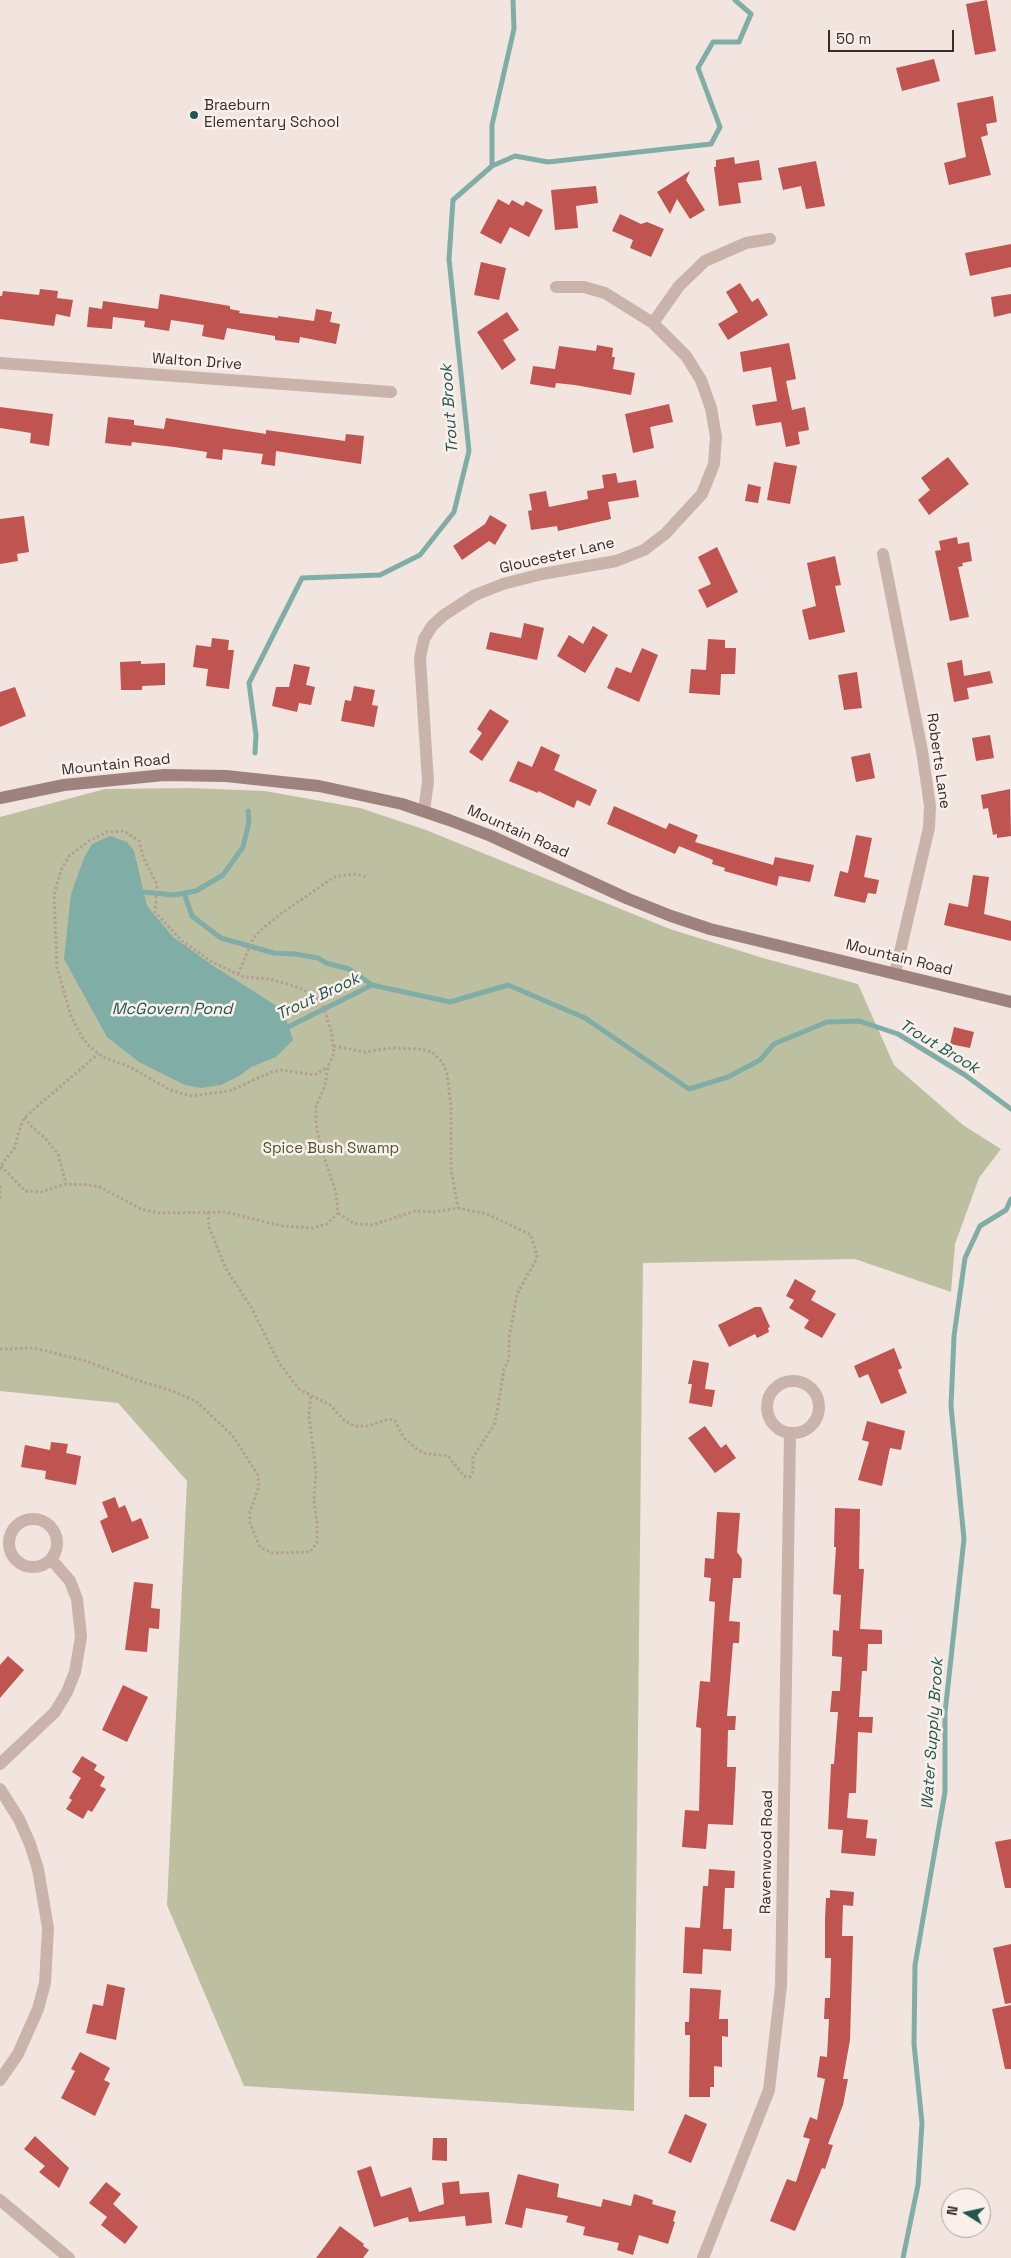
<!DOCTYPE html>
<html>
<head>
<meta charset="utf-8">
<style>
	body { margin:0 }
	#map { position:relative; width:1011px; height:2258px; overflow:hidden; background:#f2e5df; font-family:"Space Grotesk",sans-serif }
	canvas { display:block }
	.north { position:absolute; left:941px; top:2188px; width:50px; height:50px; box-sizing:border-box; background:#f9f0ec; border:1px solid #aca29e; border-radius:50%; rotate:280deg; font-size:14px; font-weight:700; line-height:20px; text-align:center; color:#382c2a }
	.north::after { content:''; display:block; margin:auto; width:18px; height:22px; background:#22574f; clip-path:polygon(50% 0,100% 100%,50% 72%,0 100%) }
	.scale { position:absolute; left:828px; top:30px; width:126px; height:22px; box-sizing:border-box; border:2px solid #382c2a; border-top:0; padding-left:6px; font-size:15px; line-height:18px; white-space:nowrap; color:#382c2a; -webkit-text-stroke:4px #f9f0ec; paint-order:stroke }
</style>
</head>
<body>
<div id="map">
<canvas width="1011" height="2258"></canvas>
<div class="north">N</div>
<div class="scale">50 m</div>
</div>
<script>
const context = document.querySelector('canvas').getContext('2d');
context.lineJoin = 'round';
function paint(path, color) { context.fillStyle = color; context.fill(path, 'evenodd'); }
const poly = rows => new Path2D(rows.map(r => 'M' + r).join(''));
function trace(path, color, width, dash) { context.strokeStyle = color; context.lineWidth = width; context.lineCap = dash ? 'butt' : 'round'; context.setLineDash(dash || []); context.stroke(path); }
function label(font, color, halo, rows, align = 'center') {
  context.font = font + ' "Space Grotesk",sans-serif'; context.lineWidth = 5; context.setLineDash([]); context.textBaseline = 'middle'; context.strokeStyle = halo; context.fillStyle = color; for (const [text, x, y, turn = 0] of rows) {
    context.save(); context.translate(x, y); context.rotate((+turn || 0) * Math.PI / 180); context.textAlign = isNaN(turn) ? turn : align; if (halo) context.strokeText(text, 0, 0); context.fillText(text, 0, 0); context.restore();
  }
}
const green = poly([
	[189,788,265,791,360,808,426,830,670,929,763,958,858,984,894,1065,963,1125,1001,1149,979,1178,955,1244,951,1292,855,1259,643,1263,634,2111,244,2086,167,1905,187,1481,118,1403,0,1391,0,817,105,789]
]);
const water = poly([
	[110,836,127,842,134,851,147,906,173,937,212,965,283,1010,293,1040,276,1057,251,1067,239,1076,221,1085,201,1088,185,1085,139,1062,107,1037,64,959,71,894,84,858,92,844]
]);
const stream = poly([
	[492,166,515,156,548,162,711,144,720,127,698,68,713,42,739,42,751,14,735,0],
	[255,753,256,735,249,683,302,578,380,575,420,555,454,512,469,451,449,259,453,200,492,166,492,125,514,29,513,0],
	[184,893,192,916,221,938,274,953,295,954,318,958,326,963,349,969,372,985],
	[138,894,144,892,174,895,196,891,223,875,243,847,249,822,248,811],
	[284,1029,372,985,450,1002,508,985,585,1018,689,1089,728,1077,760,1060,774,1044,827,1022,859,1021,898,1034,965,1075,1011,1109],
	[903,2258,918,2185,922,2123,914,2044,915,1965,945,1792,945,1713,964,1539,951,1406,954,1336,965,1258,980,1226,1006,1210,1011,1199]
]);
const building = poly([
	[987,0,996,51,975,55,966,4],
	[934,59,940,81,902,91,896,68],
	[993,96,997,122,986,124,988,135,981,137,991,175,949,185,944,163,966,157,957,103],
	[734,157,735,164,759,160,762,180,738,183,741,203,719,206,714,167,716,167,716,160],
	[816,161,825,206,806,209,801,186,783,190,778,168],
	[690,171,686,180,705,210,690,219,677,199,670,214,657,192],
	[596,186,598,203,576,206,578,228,555,230,551,190],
	[498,199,509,205,512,200,523,206,526,201,543,210,529,237,510,227,501,244,480,233],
	[620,214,641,224,647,222,664,229,651,257,630,248,633,240,612,231],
	[1011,244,1011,267,970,276,965,253],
	[481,262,506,268,499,300,474,295],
	[740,283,752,302,758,298,768,315,728,340,718,324,738,312,726,292],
	[40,289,58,291,57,298,73,300,70,317,56,314,54,326,0,319,0,296,2,296,3,291,39,295],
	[160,294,230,306,230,309,240,311,239,313,278,318,278,316,314,321,316,309,332,312,330,322,340,324,336,344,300,337,299,343,275,340,275,336,227,328,224,340,202,336,204,325,171,320,169,331,144,327,145,321,113,317,112,329,87,327,89,307,102,309,103,301,158,309],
	[1011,294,1011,313,994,317,991,297],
	[507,312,519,330,503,340,516,360,502,370,477,332],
	[789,343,796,379,786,381,792,410,805,407,809,430,798,432,800,444,786,447,781,422,756,426,752,405,777,401,771,367,743,372,740,352],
	[597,345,613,348,612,357,615,357,613,369,635,373,631,395,575,385,556,383,555,388,530,384,533,366,555,369,559,346,596,351],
	[669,404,673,422,650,427,654,448,633,453,625,414],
	[0,407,53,414,49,446,30,443,31,433,0,428],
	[108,417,134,420,134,425,164,429,166,418,266,434,266,430,345,441,346,434,364,436,361,464,276,451,275,466,261,464,263,454,223,449,222,460,206,458,207,452,174,447,132,442,131,446,105,443],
	[948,457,969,484,929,515,918,500,930,490,921,478],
	[774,462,797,466,790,504,767,500],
	[616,473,618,483,636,480,639,497,608,502,611,519,558,531,557,526,531,530,528,511,532,510,529,494,546,491,549,507,588,499,587,491,604,488,602,475],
	[748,484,761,487,758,503,745,501],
	[490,515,507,525,495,545,489,541,462,560,453,546,485,524],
	[24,516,29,552,17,554,18,561,0,564,0,519],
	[957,537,958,544,969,542,972,561,962,563,963,566,958,567,969,617,950,621,935,551,941,550,939,541],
	[717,547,738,592,707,608,698,590,711,584,698,557],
	[835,556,841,585,835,586,845,632,809,640,802,610,816,606,807,563],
	[524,623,544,628,537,660,486,649,490,632,521,638],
	[593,626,608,635,585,673,557,656,569,635,583,644],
	[212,638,229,640,228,650,234,650,229,689,206,686,208,669,193,667,196,645,211,647],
	[708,639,725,640,725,648,736,648,735,674,721,674,720,695,689,693,691,669,706,670],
	[642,648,658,655,639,702,607,688,616,667,631,673],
	[962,660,964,676,990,671,993,683,967,688,969,699,954,702,947,663],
	[141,661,141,664,165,663,165,685,142,686,142,690,121,690,120,662],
	[294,664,310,667,306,685,315,687,311,705,299,703,297,712,272,706,276,687,289,687],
	[857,672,862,708,844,710,838,675],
	[354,686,375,690,372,705,378,706,374,727,341,721,345,700,351,701],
	[15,687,26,716,0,727,0,692],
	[490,709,509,721,482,761,469,752,482,733,477,729],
	[990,735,994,758,976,761,972,738],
	[541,746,560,755,554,770,597,790,590,806,577,800,574,808,538,791,538,793,509,781,518,761,532,767],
	[870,753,875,778,856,782,851,757],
	[1010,789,1011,836,997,838,997,834,993,835,988,808,983,809,981,795],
	[614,806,666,829,669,823,698,835,695,842,735,854,773,865,775,857,814,865,810,882,779,876,777,886,724,871,725,868,712,864,713,860,679,846,675,854,607,824],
	[856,835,872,838,864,877,879,880,876,894,868,893,865,903,834,896,840,871,848,873],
	[973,875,989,877,984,914,1011,921,1011,941,944,925,949,903,968,907],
	[954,1027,974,1032,970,1048,950,1044],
	[795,1279,816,1291,811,1300,836,1314,822,1338,804,1328,809,1320,789,1308,794,1300,786,1296],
	[755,1307,761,1307,770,1327,768,1328,769,1332,757,1338,755,1334,729,1347,718,1325],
	[894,1348,902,1368,898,1370,907,1393,881,1404,868,1374,859,1378,854,1366],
	[693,1360,709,1363,705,1389,715,1390,712,1407,689,1403,692,1384,688,1384],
	[867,1421,905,1431,901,1450,890,1448,882,1486,858,1480,869,1442,862,1440],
	[705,1426,721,1448,726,1444,736,1458,715,1473,688,1438],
	[51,1442,68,1444,66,1453,81,1456,76,1485,45,1479,46,1471,21,1467,25,1445,50,1450],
	[115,1497,119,1508,125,1505,132,1522,141,1518,149,1538,112,1553,100,1521,108,1517,102,1502],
	[835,1508,860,1509,859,1569,864,1569,860,1629,882,1630,882,1644,868,1644,867,1671,862,1671,859,1717,873,1717,872,1733,858,1732,856,1793,849,1793,847,1818,868,1820,866,1838,877,1839,875,1856,841,1853,843,1830,828,1829,831,1764,834,1764,838,1712,830,1712,832,1691,840,1691,842,1657,832,1656,833,1630,839,1631,841,1595,833,1594,836,1547,834,1547],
	[717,1512,740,1513,737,1552,742,1559,741,1578,733,1578,729,1621,740,1622,739,1643,733,1643,727,1716,736,1716,735,1730,728,1730,727,1767,736,1767,733,1825,708,1824,706,1849,682,1847,685,1810,699,1811,701,1728,696,1727,700,1681,710,1682,715,1602,709,1601,711,1578,704,1577,705,1558,714,1559],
	[134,1582,153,1584,151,1608,160,1609,159,1629,149,1628,147,1652,125,1650],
	[8,1656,24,1670,0,1698,0,1665],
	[123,1685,148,1697,127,1742,102,1730],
	[82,1756,97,1765,94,1770,105,1777,100,1786,106,1789,92,1812,88,1810,83,1819,66,1809,72,1800,69,1798,81,1778,72,1772],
	[1011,1839,1011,1888,1005,1888,995,1842],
	[709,1869,735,1871,734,1888,725,1888,723,1929,732,1929,731,1951,703,1949,702,1974,683,1973,685,1927,700,1928,703,1886,708,1886],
	[830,1890,854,1892,853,1906,843,1905,842,1936,853,1936,850,2040,843,2079,848,2079,843,2105,828,2144,833,2145,825,2169,822,2168,795,2231,770,2221,787,2179,796,2182,810,2139,803,2137,810,2117,817,2120,825,2079,817,2077,820,2056,827,2057,829,2019,824,2019,825,1998,830,1998,831,1958,825,1958,825,1919,826,1898,830,1898],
	[1011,1944,1011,2003,1005,2004,993,1948],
	[107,1984,125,1988,116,2040,86,2033,93,2004,103,2006],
	[690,1988,721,1990,719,2019,728,2019,728,2037,722,2036,722,2067,714,2066,714,2087,710,2087,710,2097,689,2097,690,2035,685,2035,685,2022,689,2022],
	[1011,2005,1011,2069,1005,2069,992,2009],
	[80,2052,110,2068,104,2080,110,2083,95,2116,61,2098,75,2071,71,2069],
	[685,2114,707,2124,691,2163,668,2153],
	[35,2136,69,2168,59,2188,39,2172,45,2166,24,2149],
	[433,2138,447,2138,447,2161,432,2160],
	[371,2166,381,2197,411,2187,419,2212,444,2204,442,2183,459,2181,460,2194,489,2192,492,2223,466,2226,465,2216,409,2222,408,2217,374,2227,357,2171],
	[518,2174,559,2184,557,2197,601,2207,603,2199,631,2206,634,2194,653,2200,652,2204,676,2211,673,2221,675,2222,668,2244,639,2235,633,2255,617,2250,619,2243,583,2235,585,2227,566,2222,568,2216,526,2208,522,2228,505,2224],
	[106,2182,121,2194,113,2204,138,2227,125,2244,101,2225,107,2217,89,2203],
	[340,2226,364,2244,363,2246,369,2250,363,2258,316,2258]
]);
const path = poly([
	[238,974,253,939,262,929,282,913,334,877,355,874,367,877],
	[334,1046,365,1052,391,1048,421,1049,432,1052,442,1062,447,1073,451,1107,451,1170,458,1208],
	[25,1117,30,1125,45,1138,58,1154,66,1184],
	[1,1166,25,1191,41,1192,66,1184,91,1185,100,1187,141,1209,159,1213,226,1212,282,1226,312,1228,327,1224,338,1213,336,1192,321,1148,316,1124,316,1106,325,1086,328,1067,334,1053,331,1030,322,1002,309,992,294,986,270,979,244,977,212,962,182,941,155,912,157,884,144,859,139,841,124,831,107,832,89,841,69,856,61,870,54,895,57,968,71,1016,82,1037,90,1047,103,1057,130,1067,170,1090,191,1096,229,1091,272,1072,282,1070,314,1075,328,1067],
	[0,1170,3,1162,14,1149,21,1125,25,1117,98,1054],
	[0,1186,0,1200],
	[208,1212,209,1227,225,1267,251,1307,279,1363,299,1389,330,1405,344,1420,354,1426,367,1426,389,1419,395,1421,404,1438,418,1450,423,1453,448,1456,464,1476,470,1477,473,1471,473,1457,494,1425,497,1412,504,1369,509,1359,509,1338,517,1294,535,1262,537,1256,531,1235,487,1214,458,1208,434,1212,415,1211,372,1225,353,1223,338,1213],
	[0,1349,34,1348,86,1361,136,1380,173,1391,197,1402,233,1436,258,1475,259,1486,250,1512,250,1523,260,1547,272,1553,310,1552,317,1543,317,1523,314,1501,316,1472,309,1416,311,1395]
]);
const street = poly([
	[653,323,679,286,705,261,746,243,770,239],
	[0,363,391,392],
	[883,554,922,751,930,806,929,828,895,973],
	[424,811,428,782,420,658,424,639,432,626,444,615,475,595,503,584,542,574,616,561,644,550,665,534,702,494,714,464,716,437,711,408,701,380,686,356,653,323,605,293,584,287,556,287],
	'767 1407a26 26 0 1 1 52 0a26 26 0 1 1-52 0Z',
	'9 1543a24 24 0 1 1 48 0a24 24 0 1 1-48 0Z',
	[0,1764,55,1712,67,1692,75,1672,81,1637,77,1599,70,1581,51,1559],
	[0,1789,19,1819,30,1844,38,1869,48,1928,45,1983,38,2009,18,2054,0,2080],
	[0,2200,69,2258],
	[703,2258,769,2090,781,1986,790,1434]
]);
const secondary = poly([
	[0,798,64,785,164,775,226,776,319,786,402,804,449,820,491,836,626,898,671,916,710,929,1011,1002]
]);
const markers = [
	[194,115,5,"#22574f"]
];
const poiNames = [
	["Braeburn",204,106],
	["Elementary School",204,123]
];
const streetNames = [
	["Walton Drive",197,362,4],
	["Gloucester Lane",557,556,-13],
	["Roberts Lane",938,761,82],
	["Mountain Road",116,765,-6],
	["Mountain Road",518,832,24],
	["Mountain Road",899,958,14],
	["Ravenwood Road",767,1852,-89]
];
const parkNames = [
	["Spice Bush Swamp",331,1149]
];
const waterNames = [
	["Trout Brook",450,409,-94],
	["Trout Brook",318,997,-25],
	["McGovern Pond",172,1010],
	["Trout Brook",939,1047,31],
	["Water Supply Brook",933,1734,-86]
];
paint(green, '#bcc0a0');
paint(water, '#80ada6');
trace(stream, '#80ada6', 5);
paint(building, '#bf5450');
trace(path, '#b59d96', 3, [2.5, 2.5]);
trace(street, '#c9b3ab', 12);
trace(secondary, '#9d827d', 12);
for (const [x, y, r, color] of markers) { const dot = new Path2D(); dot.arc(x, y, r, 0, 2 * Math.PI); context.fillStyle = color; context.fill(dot); trace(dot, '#f9f0ec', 2); }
label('15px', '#382c2a', '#f9f0ec', poiNames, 'left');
label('15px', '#382c2a', '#f9f0ec', streetNames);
label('15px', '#4f542f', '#f9f0ec', parkNames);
label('italic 16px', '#22574f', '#f9f0ec', waterNames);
</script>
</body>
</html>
